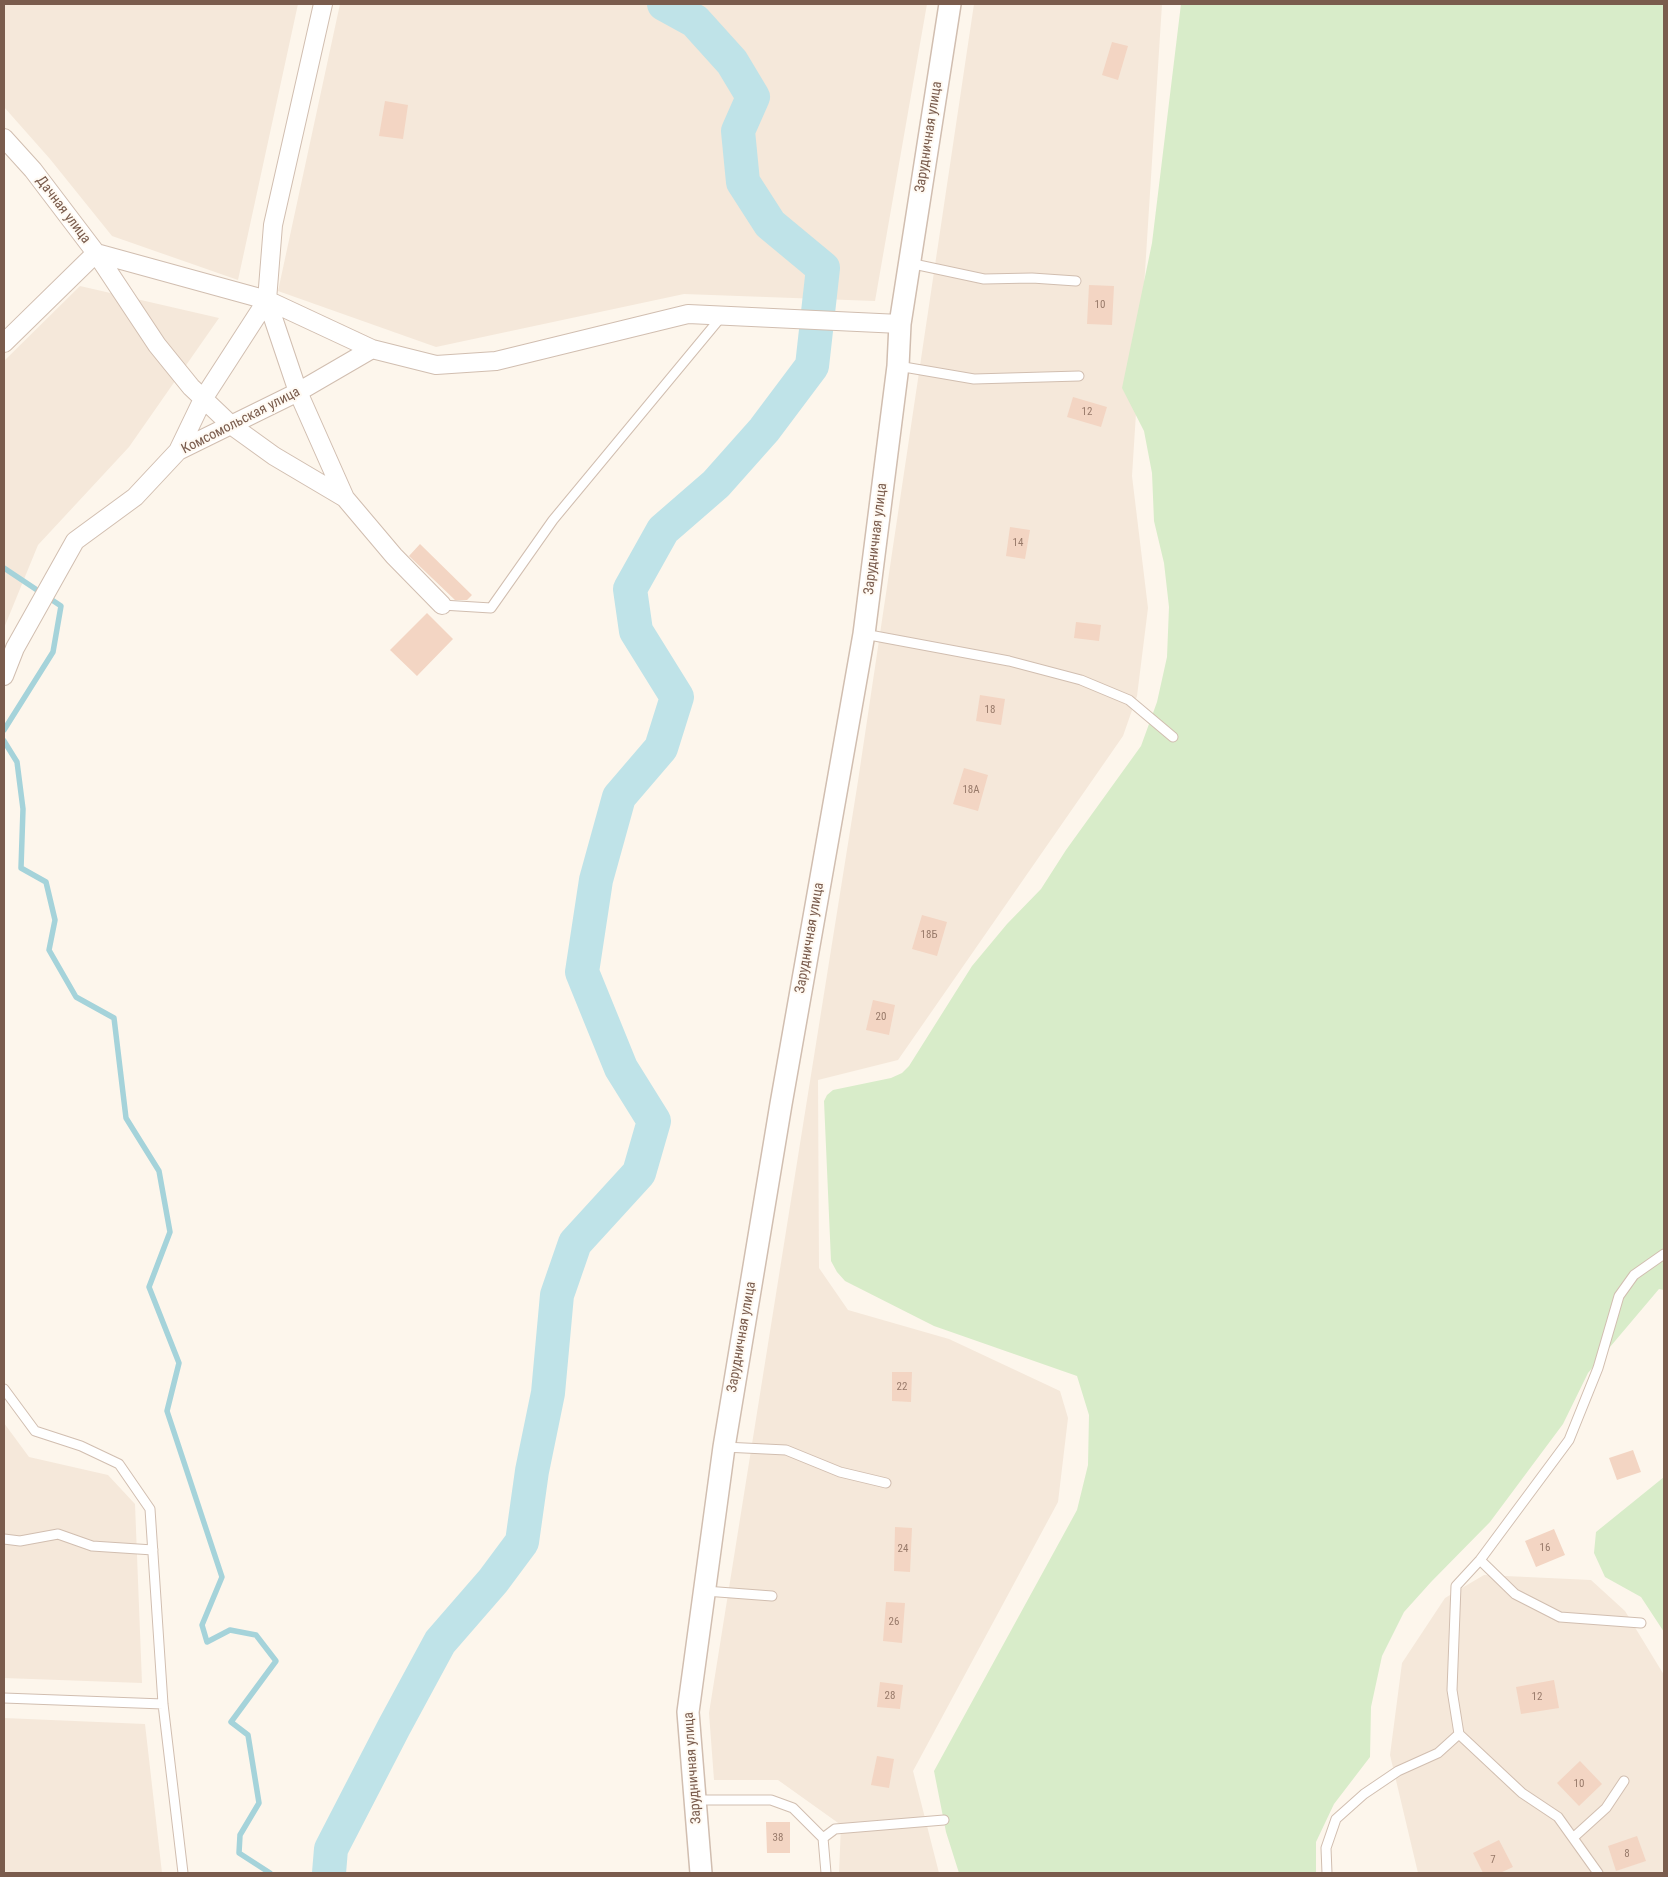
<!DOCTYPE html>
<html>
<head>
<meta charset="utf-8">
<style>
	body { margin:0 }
	#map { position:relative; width:1668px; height:1877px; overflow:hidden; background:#fdf6ec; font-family:"Roboto Condensed",sans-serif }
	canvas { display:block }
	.frame { position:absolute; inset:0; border:5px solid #7a5c4d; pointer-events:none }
</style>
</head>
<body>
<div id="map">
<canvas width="1668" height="1877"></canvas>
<div class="frame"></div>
</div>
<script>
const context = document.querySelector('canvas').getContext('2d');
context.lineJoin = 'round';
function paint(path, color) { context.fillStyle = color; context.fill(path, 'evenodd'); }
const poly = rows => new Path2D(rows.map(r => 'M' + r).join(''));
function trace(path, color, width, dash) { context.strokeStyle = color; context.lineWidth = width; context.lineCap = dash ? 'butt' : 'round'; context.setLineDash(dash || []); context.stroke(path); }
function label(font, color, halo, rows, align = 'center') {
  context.font = font + ' "Roboto Condensed",sans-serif'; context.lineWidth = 4; context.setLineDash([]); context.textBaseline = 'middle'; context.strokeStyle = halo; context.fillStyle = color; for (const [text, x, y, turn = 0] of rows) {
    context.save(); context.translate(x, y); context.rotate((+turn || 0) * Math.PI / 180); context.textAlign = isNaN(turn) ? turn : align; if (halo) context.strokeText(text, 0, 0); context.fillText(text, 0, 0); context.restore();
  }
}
const residential = poly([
	[4,4,298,4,238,280,112,236,50,159,4,107],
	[340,4,927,4,875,301,684,294,436,347,278,291],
	[974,4,1162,4,1132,476,1148,608,1137,696,1123,736,898,1060,818,1080,819,1268,848,1310,949,1339,1060,1391,1068,1418,1058,1502,913,1771,939,1873,839,1873,841,1825,778,1780,714,1780,709,1713,858,781],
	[80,286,219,318,129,447,38,545,4,628,4,361],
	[4,1423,29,1457,108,1475,135,1504,142,1683,4,1678],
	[1484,1575,1591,1580,1625,1611,1664,1675,1664,1873,1418,1873,1390,1755,1402,1663,1445,1598],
	[4,1718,145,1724,162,1873,4,1873]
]);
const green = poly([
	[1181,4,1664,4,1664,1290,1659,1289,1588,1373,1563,1424,1490,1522,1431,1582,1404,1612,1382,1656,1371,1707,1370,1757,1334,1804,1316,1842,1316,1873,959,1873,946,1832,934,1771,1077,1510,1088,1465,1089,1415,1077,1376,934,1326,845,1281,837,1272,831,1261,824,1101,827,1095,833,1090,891,1078,902,1073,909,1066,972,966,1007,924,1041,889,1066,850,1141,746,1157,702,1167,657,1169,607,1164,563,1154,521,1152,473,1144,431,1122,388,1152,243],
	[1664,1477,1664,1632,1641,1597,1605,1577,1594,1553,1596,1532]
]);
const stream = poly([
	[4,568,61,606,53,652,4,730],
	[4,741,17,762,23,809,21,868,46,882,55,920,49,950,76,997,114,1018,126,1118,159,1171,170,1232,149,1287,179,1363,167,1411,222,1577,202,1625,207,1642,230,1630,256,1635,276,1661,231,1722,248,1735,259,1803,240,1835,239,1853,270,1873]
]);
const river = poly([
	[329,1873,331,1849,394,1727,440,1642,493,1581,522,1542,532,1471,548,1393,557,1295,575,1243,639,1173,654,1121,621,1068,582,972,596,880,619,797,661,748,677,697,636,631,630,589,663,530,716,484,764,430,812,366,823,268,770,224,743,182,738,131,753,97,732,62,695,21,664,4]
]);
const building = poly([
	[1112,42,1128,46,1118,80,1102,75],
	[385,101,408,105,403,139,379,136],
	[1089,285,1114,286,1112,325,1087,324],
	[1073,397,1107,407,1101,427,1067,417],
	[1010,527,1030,530,1025,559,1006,556],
	[420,544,472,595,467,600,455,600,409,556],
	[427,613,453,639,417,676,390,650],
	[1076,622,1101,625,1099,641,1074,638],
	[980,695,1005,699,1001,725,976,721],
	[964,768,988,775,978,811,953,804],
	[922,915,947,922,937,956,912,949],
	[873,1000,895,1005,889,1035,866,1030],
	[892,1372,912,1372,911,1402,892,1401],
	[1633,1450,1641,1472,1617,1480,1609,1458],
	[895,1527,912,1528,910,1572,894,1571],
	[1554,1529,1565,1555,1536,1567,1525,1541],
	[886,1602,905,1603,902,1643,883,1641],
	[1554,1680,1559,1708,1521,1714,1516,1687],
	[880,1682,903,1685,900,1709,877,1707],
	[877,1756,894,1759,889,1788,871,1785],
	[1580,1761,1602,1784,1579,1806,1557,1783],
	[766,1822,790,1822,790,1853,767,1853],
	[1637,1836,1646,1861,1616,1871,1608,1846],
	[1499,1840,1513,1867,1500,1873,1483,1873,1473,1853]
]);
const service = poly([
	[909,263,984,279,1032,278,1076,281],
	[898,366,974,379,1079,376],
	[442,605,491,608,553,520,722,316],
	[864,634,1009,661,1081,680,1129,700,1173,737],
	[4,1389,35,1431,81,1446,119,1464,150,1509,163,1704,183,1873],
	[724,1447,786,1450,840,1472,886,1483],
	[4,1539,20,1541,58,1534,92,1546,153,1550],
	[1480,1560,1515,1594,1560,1617,1641,1623],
	[705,1591,772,1596],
	[4,1698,163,1704],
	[695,1800,771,1800,793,1808,823,1838,826,1873],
	[1574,1837,1606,1808,1624,1781],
	[823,1838,835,1829,944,1820],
	[1327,1873,1326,1848,1336,1819,1364,1794,1398,1771,1438,1753,1459,1734],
	[1598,1873,1558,1817,1522,1793,1459,1734,1452,1690,1456,1586,1480,1560,1569,1440,1598,1368,1619,1296,1634,1275,1664,1254]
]);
const minor = poly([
	[323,4,273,225,267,300,298,392,345,498,394,556,442,605],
	[4,138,33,170,96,253,157,345,191,387,231,425,274,456,345,498],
	[96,253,267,300,372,349,436,365,496,361,688,314,900,324],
	[4,343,96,253],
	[178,451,203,399,267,300],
	[4,676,15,648,75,541,135,497,178,451,298,392,372,349]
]);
const tertiary = poly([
	[701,1873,688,1712,724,1447,781,1104,864,634,898,366,900,324,950,4]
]);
const numberNames = [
	["10",1100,305],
	["12",1087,412],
	["14",1018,543],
	["18",990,710],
	["18А",971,790],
	["18Б",929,935],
	["20",881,1017],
	["22",902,1387],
	["16",1545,1548],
	["24",903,1549],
	["26",894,1622],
	["28",890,1696],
	["12",1537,1697],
	["10",1579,1784],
	["38",778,1838],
	["8",1627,1854],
	["7",1493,1860]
];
const streetNames = [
	["Зарудничная улица",929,137,-81],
	["Дачная улица",63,210,53],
	["Комсомольская улица",241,421,-27],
	["Зарудничная улица",876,539,-83],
	["Зарудничная улица",810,938,-80],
	["Зарудничная улица",742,1337,-80],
	["Зарудничная улица",693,1768,-94]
];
paint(residential, '#f5e8da');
paint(green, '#d8ecc9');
trace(stream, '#a5d3da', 5.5);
trace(river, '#bfe3e8', 34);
paint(building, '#f3d5c3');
trace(service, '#d1beb0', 11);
trace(minor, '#d1beb0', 20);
trace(tertiary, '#d1beb0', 24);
trace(service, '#fff', 9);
trace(minor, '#fff', 18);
trace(tertiary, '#fff', 21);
label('11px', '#987a6a', null, numberNames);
label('14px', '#7a5c4d', '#fffaf3', streetNames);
</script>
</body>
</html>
